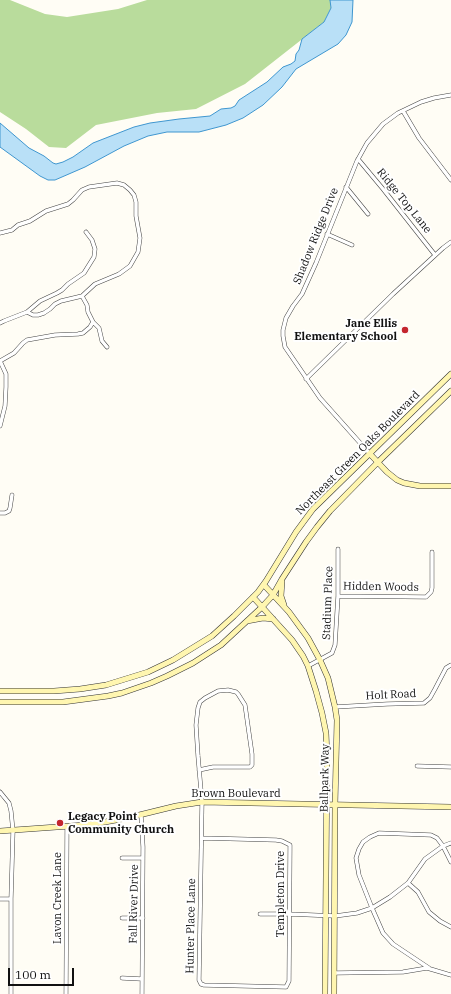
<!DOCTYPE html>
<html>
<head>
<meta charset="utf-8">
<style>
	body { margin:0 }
	#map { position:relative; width:451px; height:994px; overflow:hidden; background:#fffdf5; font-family:"IBM Plex Serif",serif }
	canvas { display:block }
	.scale { position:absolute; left:8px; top:968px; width:66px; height:18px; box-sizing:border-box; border:2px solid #111; border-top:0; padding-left:5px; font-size:12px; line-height:14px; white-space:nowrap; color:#111; -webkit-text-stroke:3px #fff; paint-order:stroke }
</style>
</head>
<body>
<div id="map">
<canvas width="451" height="994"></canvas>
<div class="scale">100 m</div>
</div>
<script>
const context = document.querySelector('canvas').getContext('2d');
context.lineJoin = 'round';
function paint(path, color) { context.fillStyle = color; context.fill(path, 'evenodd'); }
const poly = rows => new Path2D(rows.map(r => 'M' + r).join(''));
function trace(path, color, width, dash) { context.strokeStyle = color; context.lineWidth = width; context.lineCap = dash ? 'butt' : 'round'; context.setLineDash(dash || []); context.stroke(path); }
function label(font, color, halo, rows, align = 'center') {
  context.font = font + ' "IBM Plex Serif",serif'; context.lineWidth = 4; context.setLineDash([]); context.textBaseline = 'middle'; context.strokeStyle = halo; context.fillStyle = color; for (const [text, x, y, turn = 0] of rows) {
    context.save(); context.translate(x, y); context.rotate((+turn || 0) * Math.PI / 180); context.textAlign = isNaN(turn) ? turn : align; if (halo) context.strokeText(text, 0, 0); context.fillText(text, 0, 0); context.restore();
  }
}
const forest = poly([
	[0,0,10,0,45,14,67,17,118,9,147,0,330,0,331,8,324,22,245,84,196,109,157,113,96,125,66,148,49,147,26,129,0,112]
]);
const water = poly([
	[330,0,353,0,352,22,346,35,338,44,296,69,282,87,263,105,243,118,226,125,199,132,167,132,148,136,124,146,85,167,55,180,48,180,40,176,0,147,0,123,29,148,44,156,53,163,56,164,63,162,73,157,93,143,134,127,150,123,179,119,210,116,221,109,231,108,235,106,239,100,267,82,283,67,291,64,295,61,296,54,299,50,302,39,324,22,331,8,330,0]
]);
const street = poly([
	[403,111,419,138,451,180],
	[358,159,383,189,435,255],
	[346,187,368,214],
	[0,233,12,230,18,225,30,221,46,211,68,204,73,200,82,190,89,187,117,183,124,185,130,190,134,195,136,202,136,216,140,238,138,252,130,266,119,274,95,284,82,296,61,301,55,304,50,309,44,313,38,315,33,315,27,312],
	[327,234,352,245],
	[82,296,87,305,88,312,93,322,99,328,102,341,107,347],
	[0,323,4,321,27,312,40,301,57,293,62,290,68,284,84,273,94,257,95,249,92,240,86,232],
	[306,379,393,294,443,248,451,242],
	[0,426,5,406,6,387,6,374,0,361,14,353,23,343,27,340,55,335,78,334,83,333,90,327,93,322],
	[370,454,320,398,285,347,283,336,283,330,286,318,293,306,302,294,316,263,357,161,367,143,383,124,398,113,421,102,434,98,451,95],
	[0,513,5,513,9,511,10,508,12,495],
	[338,596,426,597,431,592,432,588,432,552],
	[308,666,332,653,335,645,338,596,338,549],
	[335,707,387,704,424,703,430,698,435,689,446,668,451,665],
	[417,766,451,767],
	[199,770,213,767,250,767,252,765,252,754,245,705,238,694,236,692,228,690,218,691,205,698,200,702,198,708,196,725,198,756,202,802,199,980,201,984,204,985,286,987,289,981,290,848,290,845,282,841,276,840,202,838],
	[0,792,9,803,11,811,13,831,11,899,11,994],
	[141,815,143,847,142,994],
	[122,858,143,858],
	[408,883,418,892,429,912,440,921,451,927],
	[0,899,11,899],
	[260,914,290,914,335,916,357,913,372,908,390,897,408,883,425,859,443,846,451,843],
	[122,918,143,918],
	[429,968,393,944,383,933,372,908,359,875,356,858,359,849,363,842,370,837,379,833,431,835,437,838,443,846,451,862],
	[334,973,403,972,427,968,451,975],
	[122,978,142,979],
	[66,994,67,826]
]);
const secondary = poly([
	[370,454,387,472,397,480,404,483,420,486,451,486],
	[282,581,281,596,284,605],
	[264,585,289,612,308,638,320,660,328,678,335,707,337,720,335,805,334,994],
	[253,597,292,640,303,656,308,666,316,691,322,713,326,733,327,756,325,994],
	[247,621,263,618,273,619],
	[0,691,54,691,80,689,106,685,148,672,173,660,212,636,234,616,258,592,266,581,296,532,313,509,451,374],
	[0,702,63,702,108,696,122,693,151,683,167,676,193,663,221,645,262,607,273,595,282,579,306,542,317,527,330,511,378,462,451,391],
	[0,831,85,825,105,822,127,818,176,806,202,802,451,807]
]);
const markers = [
	[405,330,4,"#c4262e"],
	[60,823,4,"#c4262e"]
];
const streetNames = [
	["Ridge Top Lane",404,201,51],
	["Shadow Ridge Drive",316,236,-68],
	["Northeast Green Oaks Boulevard",358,453,-45],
	["Hidden Woods",381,587,1],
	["Stadium Place",328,603,-88],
	["Holt Road",391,695,-3],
	["Ballpark Way",325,778,-89],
	["Brown Boulevard",236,794],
	["Templeton Drive",281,894,-90],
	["Lavon Creek Lane",58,898,-90],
	["Fall River Drive",134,904,-89],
	["Hunter Place Lane",191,926,-89]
];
const poiNames = [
	["Jane Ellis",397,324],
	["Elementary School",397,337],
	["Legacy Point",68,817,"left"],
	["Community Church",68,830,"left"]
];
paint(forest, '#b9dc9c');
paint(water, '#b9e0f7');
trace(water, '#3f96cf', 1);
trace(street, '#444', 4.5);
trace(secondary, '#333', 6);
trace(street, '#fff', 3.5);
trace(secondary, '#fff6b0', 5);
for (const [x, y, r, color] of markers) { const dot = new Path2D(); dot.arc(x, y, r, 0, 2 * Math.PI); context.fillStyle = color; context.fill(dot); trace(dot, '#fff', 1.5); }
label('11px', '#111', '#fff', streetNames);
label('bold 11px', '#111', '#fff', poiNames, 'right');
</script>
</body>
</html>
